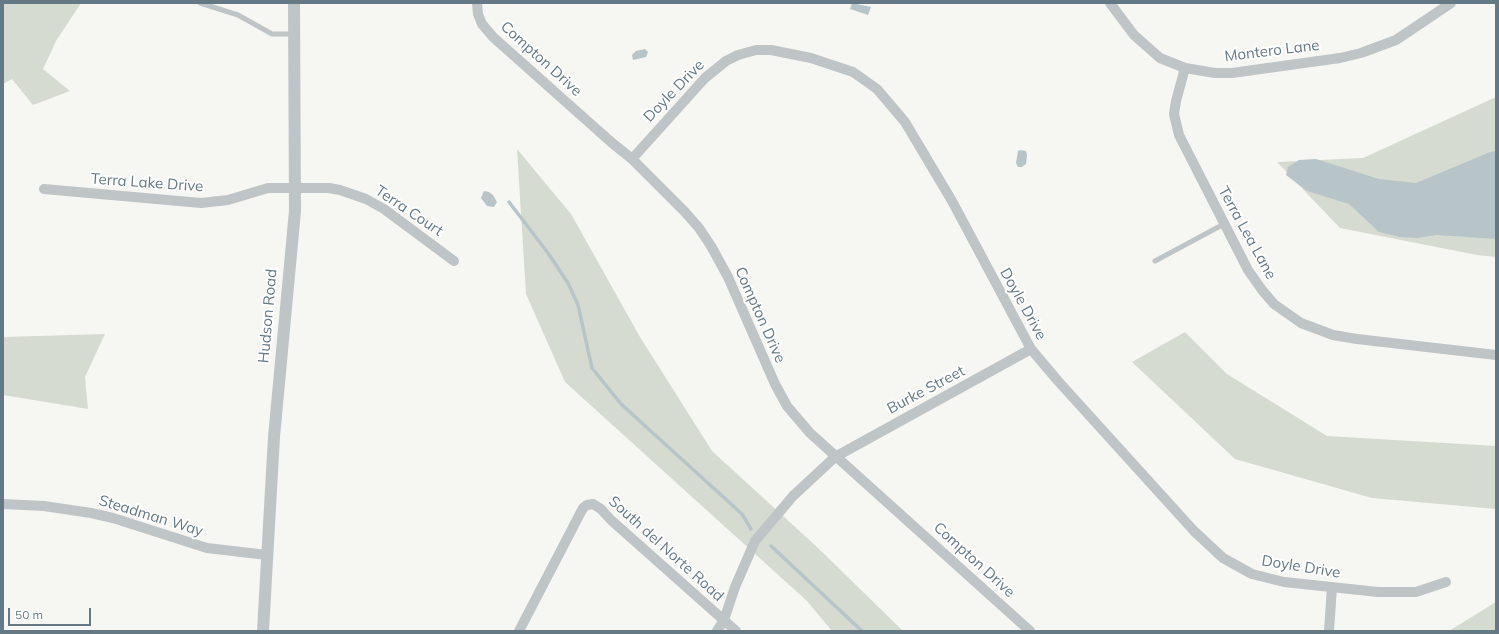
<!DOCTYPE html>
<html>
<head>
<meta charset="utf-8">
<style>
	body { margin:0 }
	#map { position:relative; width:1499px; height:634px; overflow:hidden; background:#f6f6f2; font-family:Mulish,sans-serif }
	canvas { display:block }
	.frame { position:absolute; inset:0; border:4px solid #657984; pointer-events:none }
	.scale { position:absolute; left:8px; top:608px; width:83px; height:18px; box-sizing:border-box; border:2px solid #657984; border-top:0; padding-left:5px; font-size:12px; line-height:14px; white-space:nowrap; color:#657984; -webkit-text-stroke:3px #fff; paint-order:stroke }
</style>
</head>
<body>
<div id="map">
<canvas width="1499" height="634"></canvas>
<div class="frame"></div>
<div class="scale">50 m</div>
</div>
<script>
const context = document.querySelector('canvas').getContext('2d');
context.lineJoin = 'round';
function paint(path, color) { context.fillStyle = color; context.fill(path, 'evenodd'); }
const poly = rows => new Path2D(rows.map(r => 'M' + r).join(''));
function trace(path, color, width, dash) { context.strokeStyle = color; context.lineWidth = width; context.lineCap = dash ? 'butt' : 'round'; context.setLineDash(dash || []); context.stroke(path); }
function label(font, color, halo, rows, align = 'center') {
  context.font = font + ' Mulish,sans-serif'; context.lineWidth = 4; context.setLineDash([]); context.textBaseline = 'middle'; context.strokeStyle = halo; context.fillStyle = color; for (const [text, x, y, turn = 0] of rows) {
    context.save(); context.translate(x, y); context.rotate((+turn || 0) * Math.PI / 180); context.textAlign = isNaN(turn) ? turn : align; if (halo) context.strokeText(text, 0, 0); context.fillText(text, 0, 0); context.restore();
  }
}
const green = poly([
	[3,3,81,3,56,41,43,69,70,91,33,105,12,79,3,84],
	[1496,97,1496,257,1477,255,1340,228,1277,162,1363,158],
	[517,149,571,214,640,337,712,451,817,547,903,631,832,631,807,601,565,382,526,294],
	[1185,332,1227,374,1327,436,1496,446,1496,509,1372,498,1235,459,1132,362],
	[105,334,85,377,88,409,3,395,3,337],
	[1496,602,1496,631,1449,631]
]);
const water = poly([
	[852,3,871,7,868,15,850,9],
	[645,49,648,52,646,57,633,60,632,55,636,51],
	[1020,150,1026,151,1027,155,1026,164,1022,167,1018,167,1016,163,1018,151],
	[1496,151,1496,239,1437,235,1417,238,1400,237,1379,232,1349,204,1307,191,1286,175,1288,167,1299,160,1316,159,1379,179,1416,183,1490,152],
	[484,191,489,192,493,195,497,202,494,207,487,206,481,198]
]);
const stream = poly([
	[509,202,548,253,568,283,578,305,592,368,621,404,742,514,751,529],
	[771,546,862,631]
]);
const service = poly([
	[200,3,238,15,272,34,294,34],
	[1155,261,1224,224]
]);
const minor = poly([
	[477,3,478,14,482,24,493,37,611,142,632,159,685,212,699,228,711,246,728,277,775,384,787,406,810,433,1030,631],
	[1110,3,1134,35,1160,58,1185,68,1215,73,1232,73,1340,58,1361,53,1396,40,1451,3],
	[1185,68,1176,101,1174,114,1179,135,1248,270,1262,290,1274,304,1301,323,1333,335,1357,339,1496,355],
	[632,159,705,78,726,61,738,55,756,50,771,50,811,58,853,72,877,89,905,122,952,201,1031,349,1058,381,1194,531,1223,558,1252,574,1284,582,1378,592,1416,592,1446,582],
	[44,189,201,203,228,200,268,188,329,188,340,190,366,199,384,209,454,261],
	[3,504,44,506,91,513,113,518,207,548,267,555],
	[519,631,583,508,587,505,593,504,601,509,611,520,736,631],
	[717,631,724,620,735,587,755,541,793,496,835,457,1031,349],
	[1329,631,1332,587]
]);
const tertiary = poly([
	[263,631,274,437,295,211,294,3]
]);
const streetNames = [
	["Montero Lane",1272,51,-7],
	["Compton Drive",541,59,42],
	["Doyle Drive",674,91,-46],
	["Terra Lake Drive",147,183,4],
	["Terra Court",409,211,34],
	["Terra Lea Lane",1247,233,61],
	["Doyle Drive",1023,304,61],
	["Compton Drive",760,315,66],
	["Hudson Road",268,316,-85],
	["Burke Street",926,390,-28],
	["Steadman Way",151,516,17],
	["South del Norte Road",666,549,42],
	["Compton Drive",974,560,42],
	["Doyle Drive",1301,567,9]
];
paint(green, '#d6dbd1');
paint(water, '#b7c5c8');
trace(stream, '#b7c5c8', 3.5);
trace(service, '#bfc4c7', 5);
trace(minor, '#bfc4c7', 10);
trace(tertiary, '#bfc4c7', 12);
label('15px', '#657984', '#fff', streetNames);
</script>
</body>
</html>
